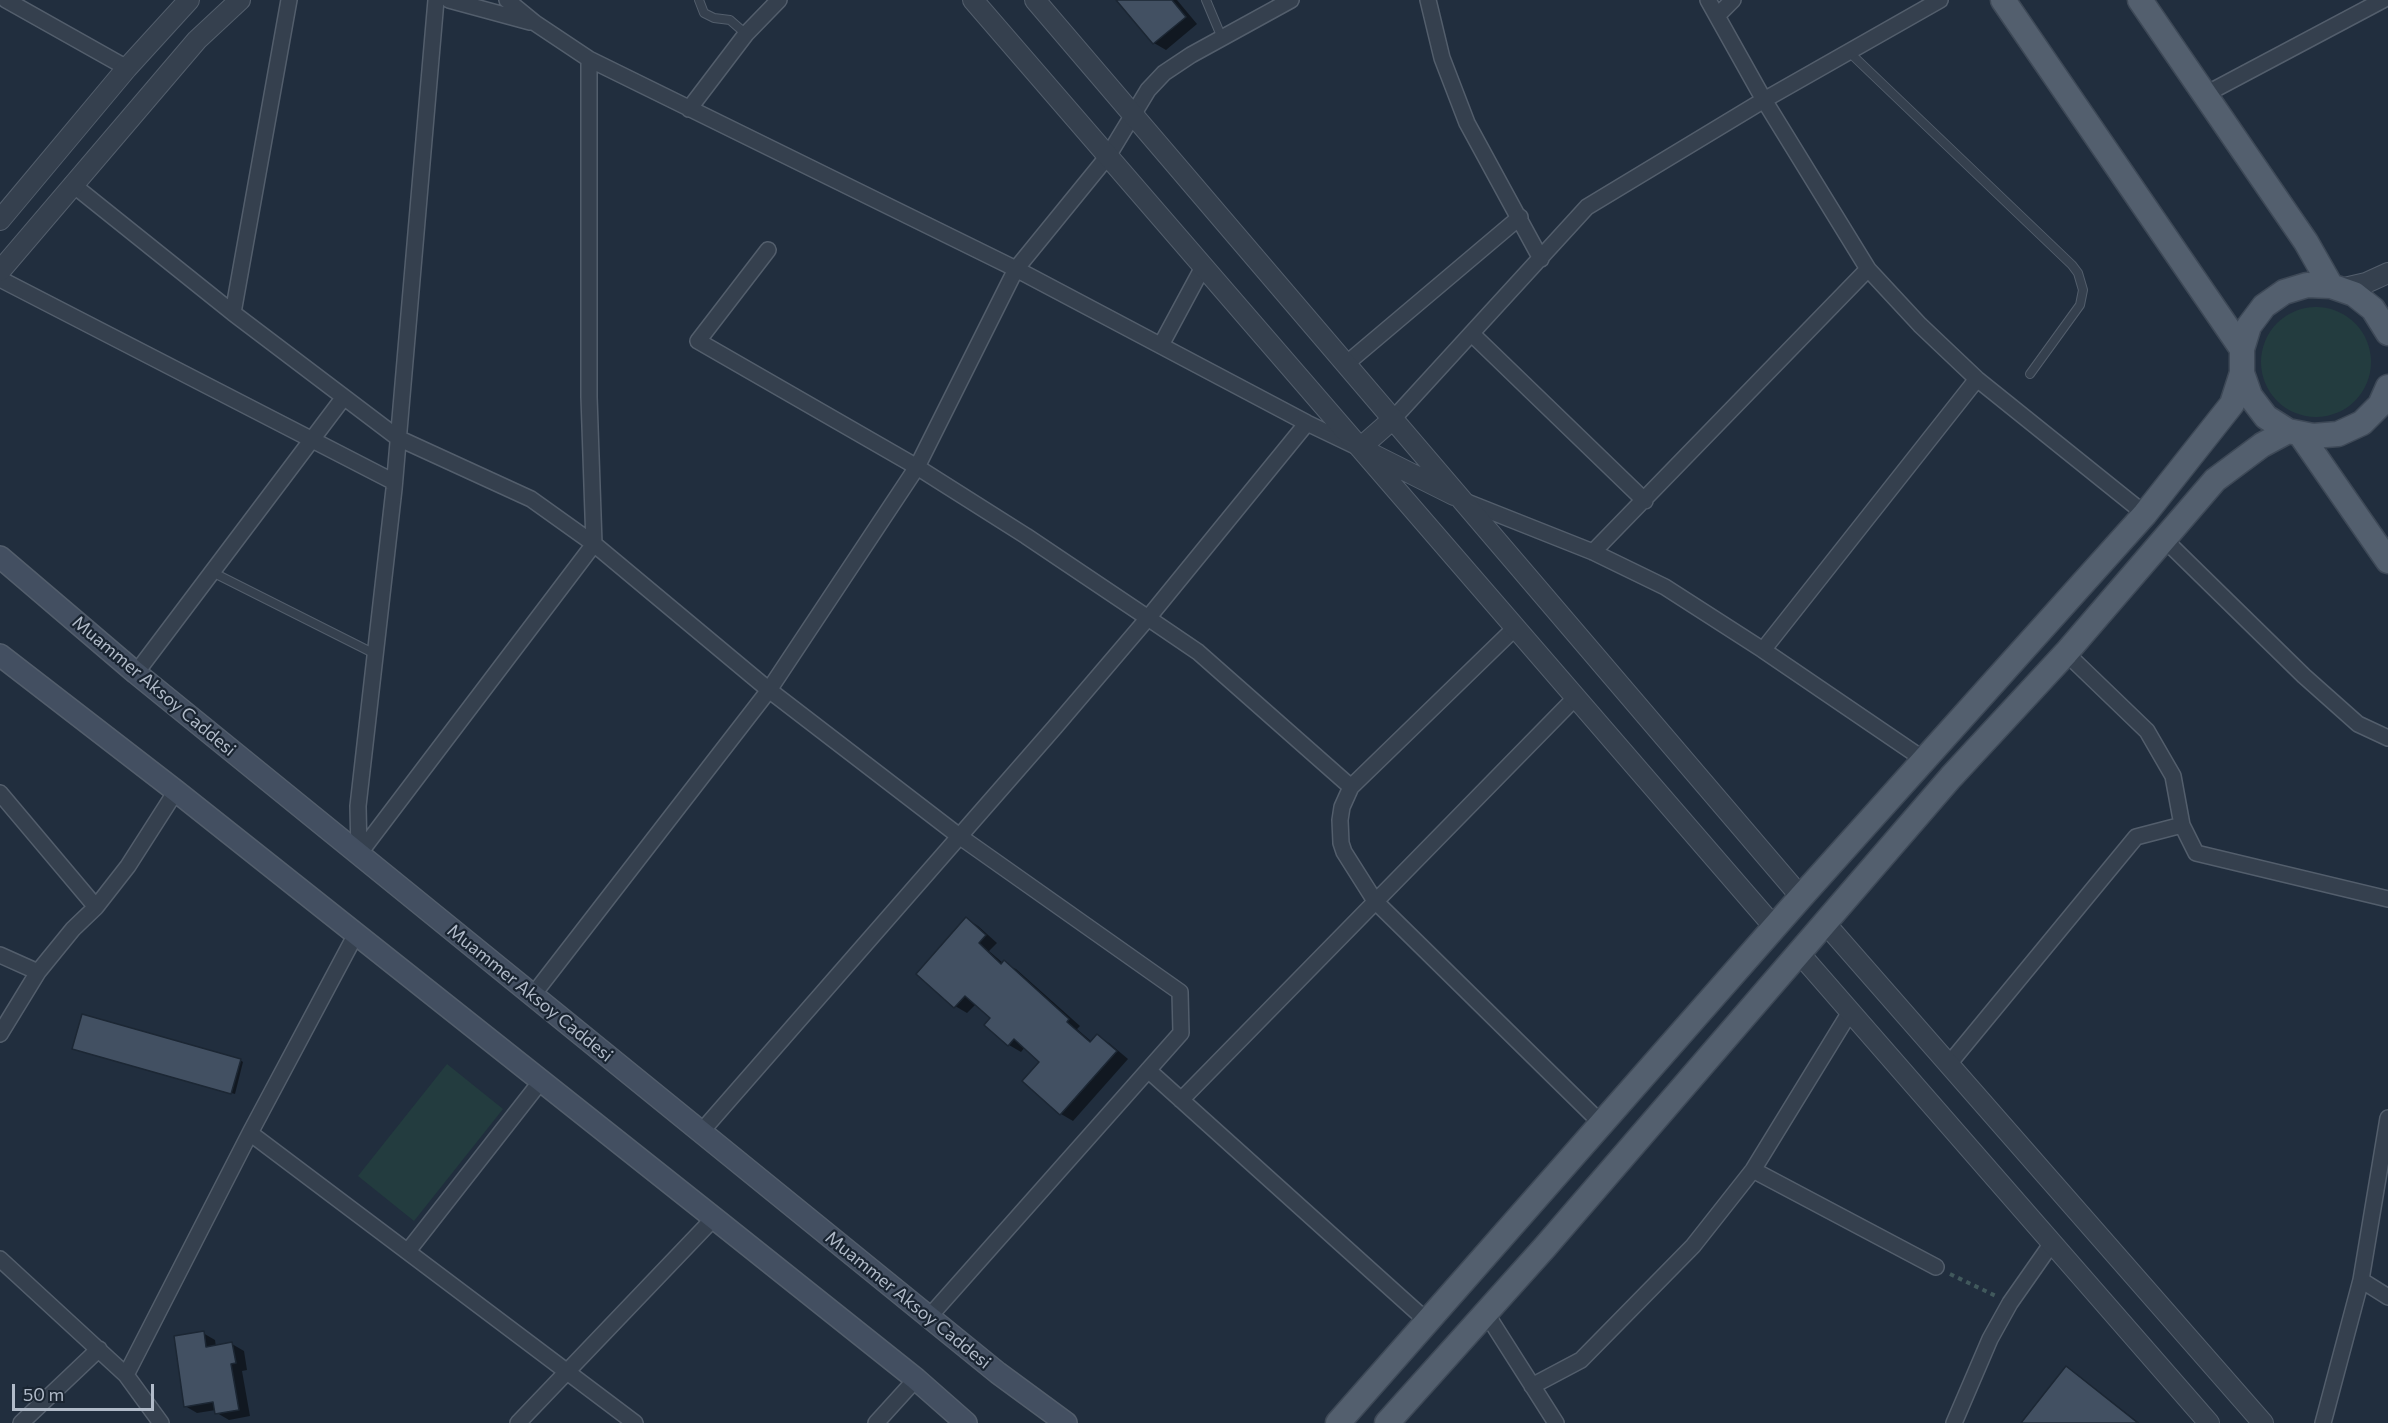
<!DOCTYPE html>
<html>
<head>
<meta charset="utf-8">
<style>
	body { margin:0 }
	#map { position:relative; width:2388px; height:1423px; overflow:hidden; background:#212e3e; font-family:Commissioner,sans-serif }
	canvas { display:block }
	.scale { position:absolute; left:12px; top:1384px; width:142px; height:27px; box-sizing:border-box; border:3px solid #b1bbc9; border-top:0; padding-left:8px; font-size:18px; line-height:21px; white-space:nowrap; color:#b1bbc9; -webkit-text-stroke:4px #1a2532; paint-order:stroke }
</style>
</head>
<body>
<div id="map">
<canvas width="2388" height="1423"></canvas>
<div class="scale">50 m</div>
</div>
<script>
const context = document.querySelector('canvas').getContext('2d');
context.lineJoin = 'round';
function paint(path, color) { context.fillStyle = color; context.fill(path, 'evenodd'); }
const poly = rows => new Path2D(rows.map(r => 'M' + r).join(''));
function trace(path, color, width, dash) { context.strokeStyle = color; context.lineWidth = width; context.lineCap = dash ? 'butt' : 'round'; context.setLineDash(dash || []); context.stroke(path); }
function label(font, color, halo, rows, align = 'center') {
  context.font = font + ' Commissioner,sans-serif'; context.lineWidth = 4.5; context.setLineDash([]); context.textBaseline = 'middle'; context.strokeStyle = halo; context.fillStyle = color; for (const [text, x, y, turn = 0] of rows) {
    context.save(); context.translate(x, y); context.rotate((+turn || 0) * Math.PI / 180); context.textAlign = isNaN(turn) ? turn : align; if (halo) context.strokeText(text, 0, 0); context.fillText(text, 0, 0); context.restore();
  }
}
const green = poly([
	'2261 362a55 55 0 1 1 110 0a55 55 0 1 1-110 0Z',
	[447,1064,503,1109,414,1221,358,1176]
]);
const shadow = poly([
	[1118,0,1177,0,1197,24,1166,50,1154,43],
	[967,919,978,926,997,943,989,951,1004,964,1016,969,1080,1026,1077,1029,1092,1042,1097,1036,1109,1043,1128,1059,1073,1121,1061,1114,1041,1062,1025,1047,1021,1052,1009,1045,992,1018,976,1004,967,1013,955,1006],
	[77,1050,240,1060,243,1062,235,1094],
	[203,1333,215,1340,216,1347,232,1344,244,1351,247,1370,242,1371,250,1416,229,1420,217,1413,216,1410,197,1413,185,1406],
	[2066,1368,2078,1375,2139,1423,2023,1423]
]);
const building = poly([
	[1116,0,1172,0,1186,17,1153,44,1116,0],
	[966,917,986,935,979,943,1001,964,1004,960,1069,1019,1067,1022,1090,1042,1097,1034,1117,1051,1060,1115,1022,1081,1039,1062,1014,1039,1008,1046,984,1025,990,1018,965,996,954,1008,916,974,966,917],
	[82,1014,241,1059,231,1094,72,1049,82,1014],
	[204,1331,206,1347,232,1342,236,1363,231,1364,239,1410,215,1414,213,1402,184,1407,174,1336,204,1331],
	[2066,1366,2138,1423,2021,1423,2066,1366]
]);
const path = poly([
	[1950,1274,1998,1297]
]);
const service = poly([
	[699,0,704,13,714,18,730,20,746,34],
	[1206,0,1222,38],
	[1849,52,2072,265,2078,273,2083,290,2080,305,2030,374],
	[212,572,375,654]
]);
const minor = poly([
	[6,0,127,68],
	[449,0,530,22],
	[507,0,535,23,589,59,1016,269,1307,423,1355,446],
	[1428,0,1442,58,1467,123,1541,259],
	[1708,0,1764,100,1868,269,1920,325,1977,379,2145,514],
	[1717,16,1733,0],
	[2206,94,2383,0],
	[689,109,746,34,779,0],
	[72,184,233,313,398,438,531,499,594,544,769,690,959,836,1180,992,1181,1033,929,1317],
	[768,250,698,341,917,467,1026,536,1148,618,1198,652,1351,787],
	[0,279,394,482],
	[233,313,289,0],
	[1472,334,1645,501],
	[1161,345,1203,267],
	[1346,364,1520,217],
	[1393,419,1587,207,1764,100,1940,0],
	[1462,500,1593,552,1665,587,1763,650,1926,761],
	[2165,540,2304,676,2358,724,2388,738],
	[1593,552,1868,269],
	[1515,628,1351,787,1342,807,1340,820,1341,843,1344,852,1375,901,1602,1124],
	[1763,650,1977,379],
	[2066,653,2147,731,2173,776,2182,825,2196,853,2388,899],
	[136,673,344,397],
	[0,793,96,907,73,929,38,972,0,1034],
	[359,854,594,544,589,397,589,59],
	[359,854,358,806,394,489,436,0],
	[96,907,128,866,176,791],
	[0,955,38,972],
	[533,995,769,690,917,467,1016,269,1108,156,1148,90,1164,73,1191,55,1291,0],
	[1949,1064,2136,837,2182,825],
	[1148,1070,1428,1322],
	[1181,1100,1576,697],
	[701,1132,1055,727,1148,618,1307,423],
	[250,1133,635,1423],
	[1753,1170,1936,1267],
	[408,1251,541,1081],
	[0,1259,126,1375,161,1423],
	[2361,1280,2388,1297],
	[1486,1313,1556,1423],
	[126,1375,250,1133,356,934],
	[1532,1386,1581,1360,1693,1246,1753,1170,1850,1012],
	[21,1423,99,1349],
	[518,1423,714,1218],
	[876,1423,916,1379],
	[1954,1423,1990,1339,2010,1303,2052,1243],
	[2323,1423,2361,1280,2388,1118]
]);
const tertiary = poly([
	[973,0,1775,928],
	[1035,0,1801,897],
	[0,220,127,68,189,0],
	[0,271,197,40,240,0],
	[2340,289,2366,283,2388,273],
	[1393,419,1360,448,1454,495],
	[1825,923,2263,1423],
	[1800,954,2209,1423]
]);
const secondary = poly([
	[0,557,136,673,998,1373,1066,1423],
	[0,655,176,791,714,1218,916,1379,966,1423]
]);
const primary = poly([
	[2003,0,2242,349],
	[2140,0,2306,242,2331,286],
	[2388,333,2373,309,2354,294,2331,286,2307,285,2284,292,2264,306,2249,326,2242,349,2242,373,2250,396,2266,417,2288,431,2313,436,2338,434,2362,423,2380,405,2388,387],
	[2300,434,2388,561],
	[1338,1423,1801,897,2145,514,2232,404,2242,373],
	[1387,1423,1545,1247,1951,777,2066,653,2215,480,2262,445,2288,431]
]);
const streetNames = [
	["Muammer Aksoy Caddesi",154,686,40],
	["Muammer Aksoy Caddesi",530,993,39],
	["Muammer Aksoy Caddesi",908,1300,39]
];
paint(green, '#233c3f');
paint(shadow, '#0007');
paint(building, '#425062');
trace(building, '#1c2734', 1.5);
trace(service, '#535e6c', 10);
trace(minor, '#535e6c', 18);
trace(tertiary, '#535e6c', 22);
trace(secondary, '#535e6c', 24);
trace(primary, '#3e4957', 27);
trace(path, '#41595c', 4, [4.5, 4.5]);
trace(service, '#35404e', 8);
trace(minor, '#35404e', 15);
trace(tertiary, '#35404e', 20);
trace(secondary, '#434f61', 21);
trace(primary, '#535f6e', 24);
label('18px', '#b1bbc9', '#1a2532', streetNames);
</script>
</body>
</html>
